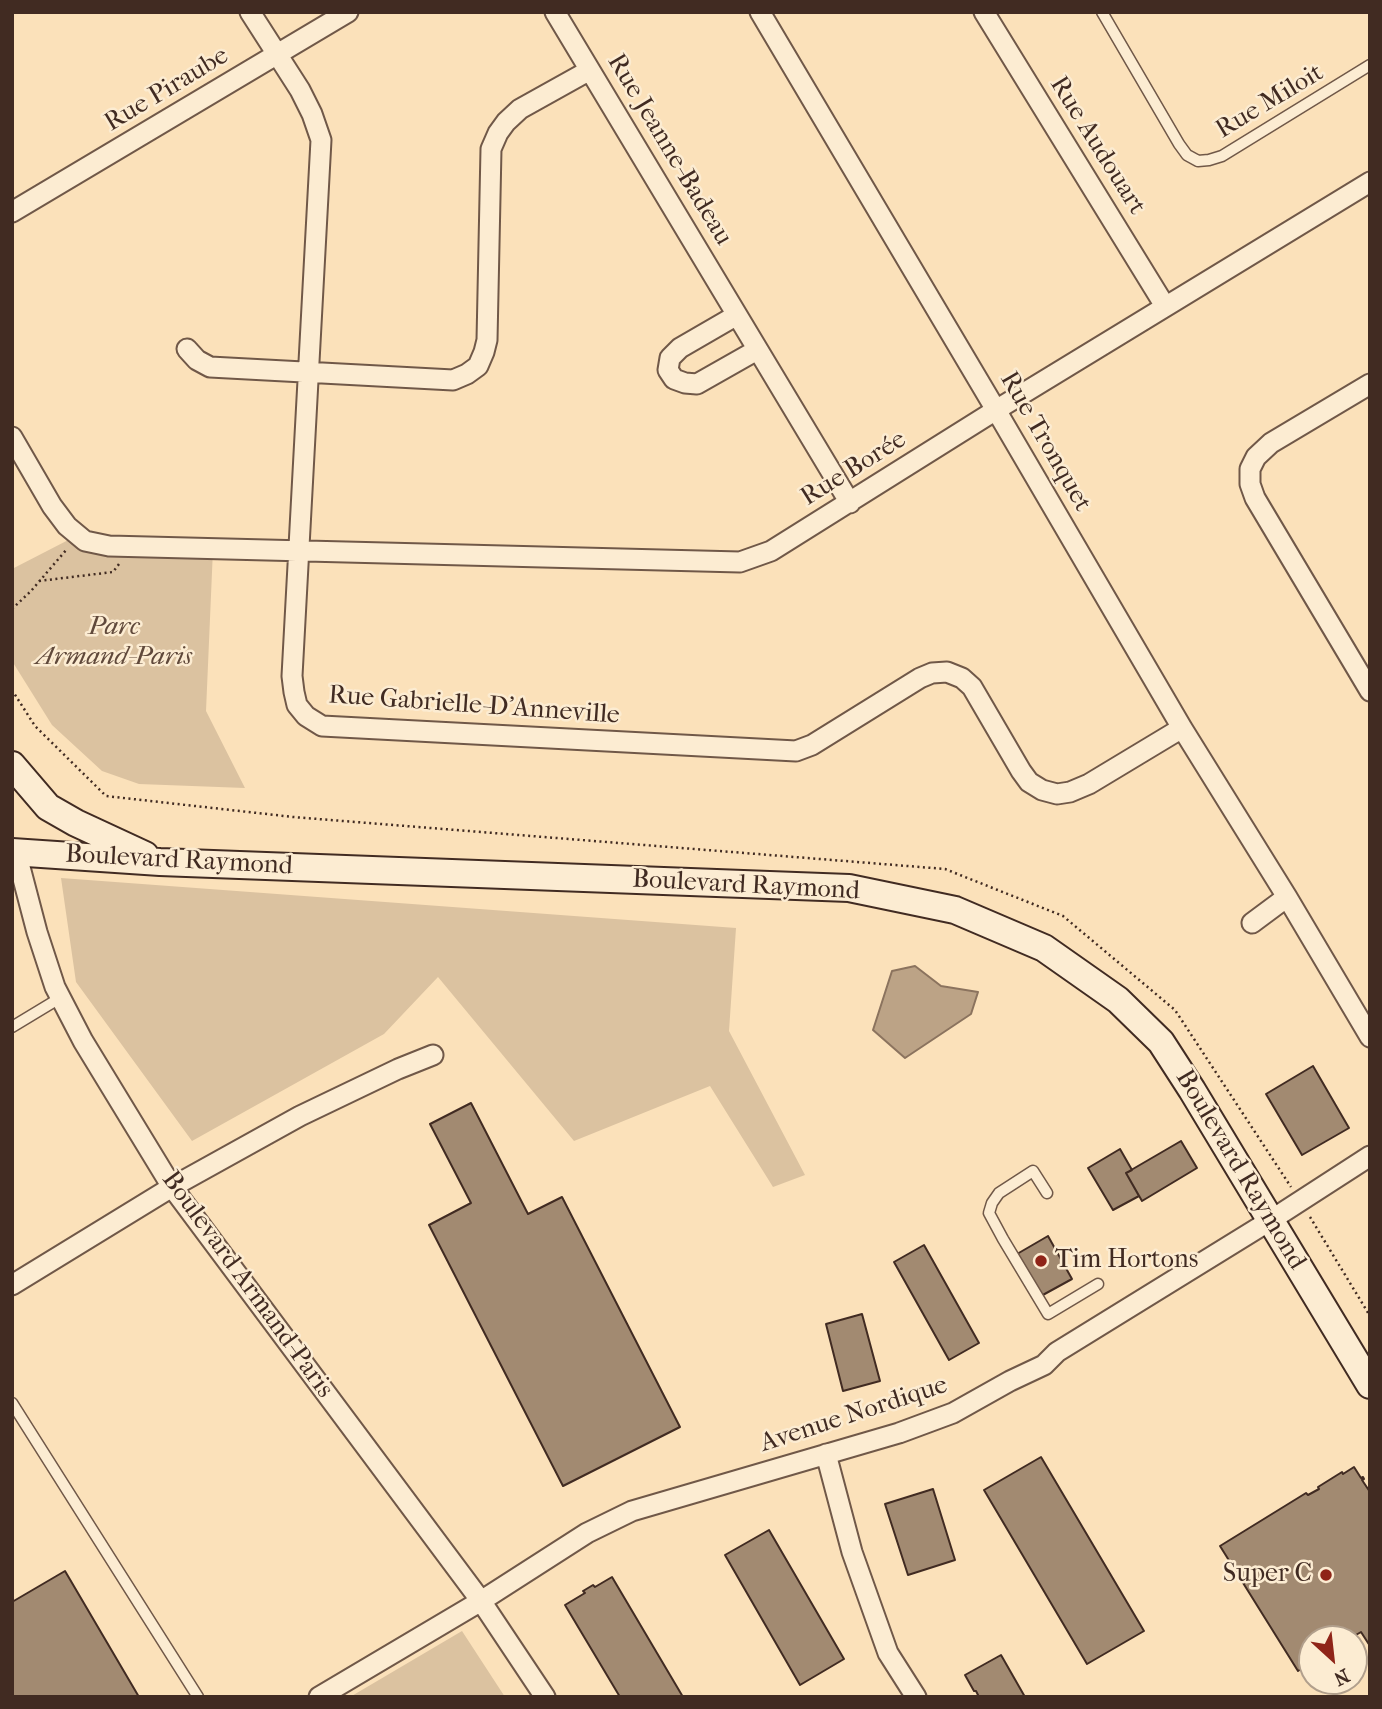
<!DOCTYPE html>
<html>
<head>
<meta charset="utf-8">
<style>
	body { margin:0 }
	#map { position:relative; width:1382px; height:1709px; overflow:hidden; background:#fbe1ba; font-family:"IM FELL French Canon",serif }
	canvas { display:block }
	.frame { position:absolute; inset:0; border:14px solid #412b22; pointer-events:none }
	.north { position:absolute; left:1298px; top:1625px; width:70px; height:70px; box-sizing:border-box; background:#fcecd2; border:2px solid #b19f8c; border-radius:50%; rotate:153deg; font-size:19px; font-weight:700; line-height:28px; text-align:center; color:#412b22 }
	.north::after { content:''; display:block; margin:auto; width:24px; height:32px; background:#8f2418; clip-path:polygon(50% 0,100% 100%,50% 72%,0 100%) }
</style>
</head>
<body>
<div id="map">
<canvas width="1382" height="1709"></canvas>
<div class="frame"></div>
<div class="north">N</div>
</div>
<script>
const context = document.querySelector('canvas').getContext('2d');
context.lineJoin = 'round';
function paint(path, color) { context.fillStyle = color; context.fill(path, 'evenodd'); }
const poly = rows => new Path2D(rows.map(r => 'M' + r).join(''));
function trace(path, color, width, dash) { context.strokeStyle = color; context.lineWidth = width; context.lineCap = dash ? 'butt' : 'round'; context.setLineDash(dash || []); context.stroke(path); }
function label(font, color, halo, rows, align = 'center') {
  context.font = font + ' "IM FELL French Canon",serif'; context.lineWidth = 5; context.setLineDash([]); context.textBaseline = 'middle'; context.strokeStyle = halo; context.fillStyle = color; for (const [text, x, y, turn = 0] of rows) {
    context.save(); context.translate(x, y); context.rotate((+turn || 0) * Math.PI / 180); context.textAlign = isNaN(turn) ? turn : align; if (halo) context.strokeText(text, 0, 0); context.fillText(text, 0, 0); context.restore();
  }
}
const green = poly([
	[78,535,213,549,206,711,245,788,139,784,102,771,52,725,12,661,12,569],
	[61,878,736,928,729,1031,805,1175,773,1187,710,1086,574,1141,438,977,384,1034,192,1141,76,982],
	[462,1631,505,1697,350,1697]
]);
const water = poly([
	[915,966,941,986,978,992,971,1014,905,1058,873,1030,892,971,915,966]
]);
const building = poly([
	[1313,1066,1349,1128,1302,1155,1266,1094,1313,1066],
	[471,1103,528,1214,562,1197,680,1427,563,1486,429,1225,471,1203,430,1124,471,1103],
	[1181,1141,1197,1168,1142,1201,1126,1173,1181,1141],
	[1120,1149,1132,1170,1126,1173,1139,1196,1113,1210,1088,1168,1120,1149],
	[1048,1236,1072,1279,1041,1296,1017,1254,1048,1236],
	[924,1245,979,1343,949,1360,894,1262,924,1245],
	[862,1314,880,1381,843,1391,826,1324,862,1314],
	[1041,1457,1144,1631,1087,1664,984,1490,1041,1457],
	[1354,1467,1361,1478,1363,1477,1364,1479,1362,1480,1370,1492,1370,1646,1361,1632,1349,1639,1312,1639,1312,1662,1298,1671,1220,1546,1306,1493,1308,1495,1319,1489,1318,1487,1342,1472,1343,1474,1354,1467],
	[933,1489,955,1560,908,1575,885,1504,933,1489],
	[769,1530,844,1659,800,1685,725,1555,769,1530],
	[65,1571,139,1697,12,1697,12,1602,65,1571],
	[612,1577,683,1697,620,1697,565,1605,585,1593,583,1591,593,1585,595,1587,612,1577],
	[1001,1655,1025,1697,979,1697,976,1691,974,1691,965,1675,1001,1655]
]);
const path = poly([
	[39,581,113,572,119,564],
	[12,609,31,591,67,549],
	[12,690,35,726,106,796,293,817,945,869,1063,916,1175,1010,1291,1187],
	[1310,1217,1370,1316]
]);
const lane = poly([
	[1102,12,1179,144,1187,155,1198,161,1209,160,1222,156,1370,65],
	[12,1027,60,998],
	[1047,1193,1033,1171,999,1193,992,1203,989,1213,1003,1239,1048,1314,1098,1284],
	[12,1403,198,1697]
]);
const street = poly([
	[250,12,300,90,312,114,321,140,292,676,294,692,297,705,306,716,322,726,796,751,812,745,920,678,932,673,947,672,962,678,972,687,1021,771,1029,782,1042,790,1057,794,1070,792,1089,784,1182,728],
	[555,12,850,503],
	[760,12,996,410,1182,728,1287,897,1370,1037],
	[984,12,1165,306],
	[12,212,348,12],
	[737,315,680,348,670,358,668,370,674,379,685,383,697,384,757,350],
	[187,349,197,360,210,367,453,380,467,374,478,366,484,352,487,340,491,149,498,133,506,122,520,109,590,70],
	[1370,384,1271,443,1256,457,1250,469,1250,484,1255,498,1370,691],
	[12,437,52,506,67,526,85,541,109,546,740,562,771,551,996,410,1370,182],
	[16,852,37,932,55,987,83,1041,172,1187,481,1601,545,1697],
	[1252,923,1287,897],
	[12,1285,172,1187,300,1116,398,1069,433,1055],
	[826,1454,852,1552,888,1653,916,1697],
	[319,1697,481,1601,587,1533,632,1511,899,1433,953,1413,1010,1381,1044,1365,1057,1352,1271,1220,1370,1156]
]);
const secondary = poly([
	[12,765,48,807,76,823,145,855],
	[12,852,160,862,849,888,955,910,1044,948,1118,1000,1161,1042,1192,1090,1370,1385]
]);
const markers = [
	[1041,1261,7,"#8f2418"],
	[1326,1575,7,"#8f2418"]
];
const streetNames = [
	["Rue Piraube",167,90,-31],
	["Rue Miloit",1270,102,-31],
	["Rue Audouart",1097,146,58],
	["Rue Jeanne-Badeau",669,150,59],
	["Rue Tronquet",1045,442,60],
	["Rue Borée",854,469,-32],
	["Rue Gabrielle-D'Anneville",474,706,4],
	["Boulevard Raymond",179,861,3],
	["Boulevard Raymond",746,886,3],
	["Boulevard Raymond",1240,1170,59],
	["Boulevard Armand-Paris",247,1285,54],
	["Avenue Nordique",854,1415,-18]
];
const parkNames = [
	["Parc",114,628],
	["Armand-Paris",114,658]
];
const poiNames = [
	["Tim Hortons",1055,1261],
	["Super C",1312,1575,"right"]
];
paint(green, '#dbc2a0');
paint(water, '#bca386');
trace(water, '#8b735e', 2);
paint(building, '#a28a71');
trace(building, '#412b22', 2);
trace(lane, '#705848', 13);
trace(street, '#705848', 23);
trace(secondary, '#412b22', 30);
trace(path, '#412b22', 2.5, [2, 3.5]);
trace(lane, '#fcecd2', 10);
trace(street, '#fcecd2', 19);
trace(secondary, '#fcecd2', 26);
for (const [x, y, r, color] of markers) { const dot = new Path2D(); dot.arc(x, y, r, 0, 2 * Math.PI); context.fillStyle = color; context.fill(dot); trace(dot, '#fcecd2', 2.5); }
label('26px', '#412b22', '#fcecd2', streetNames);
label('italic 26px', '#60493b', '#fcecd2', parkNames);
label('26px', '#412b22', '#fcecd2', poiNames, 'left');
</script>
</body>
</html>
